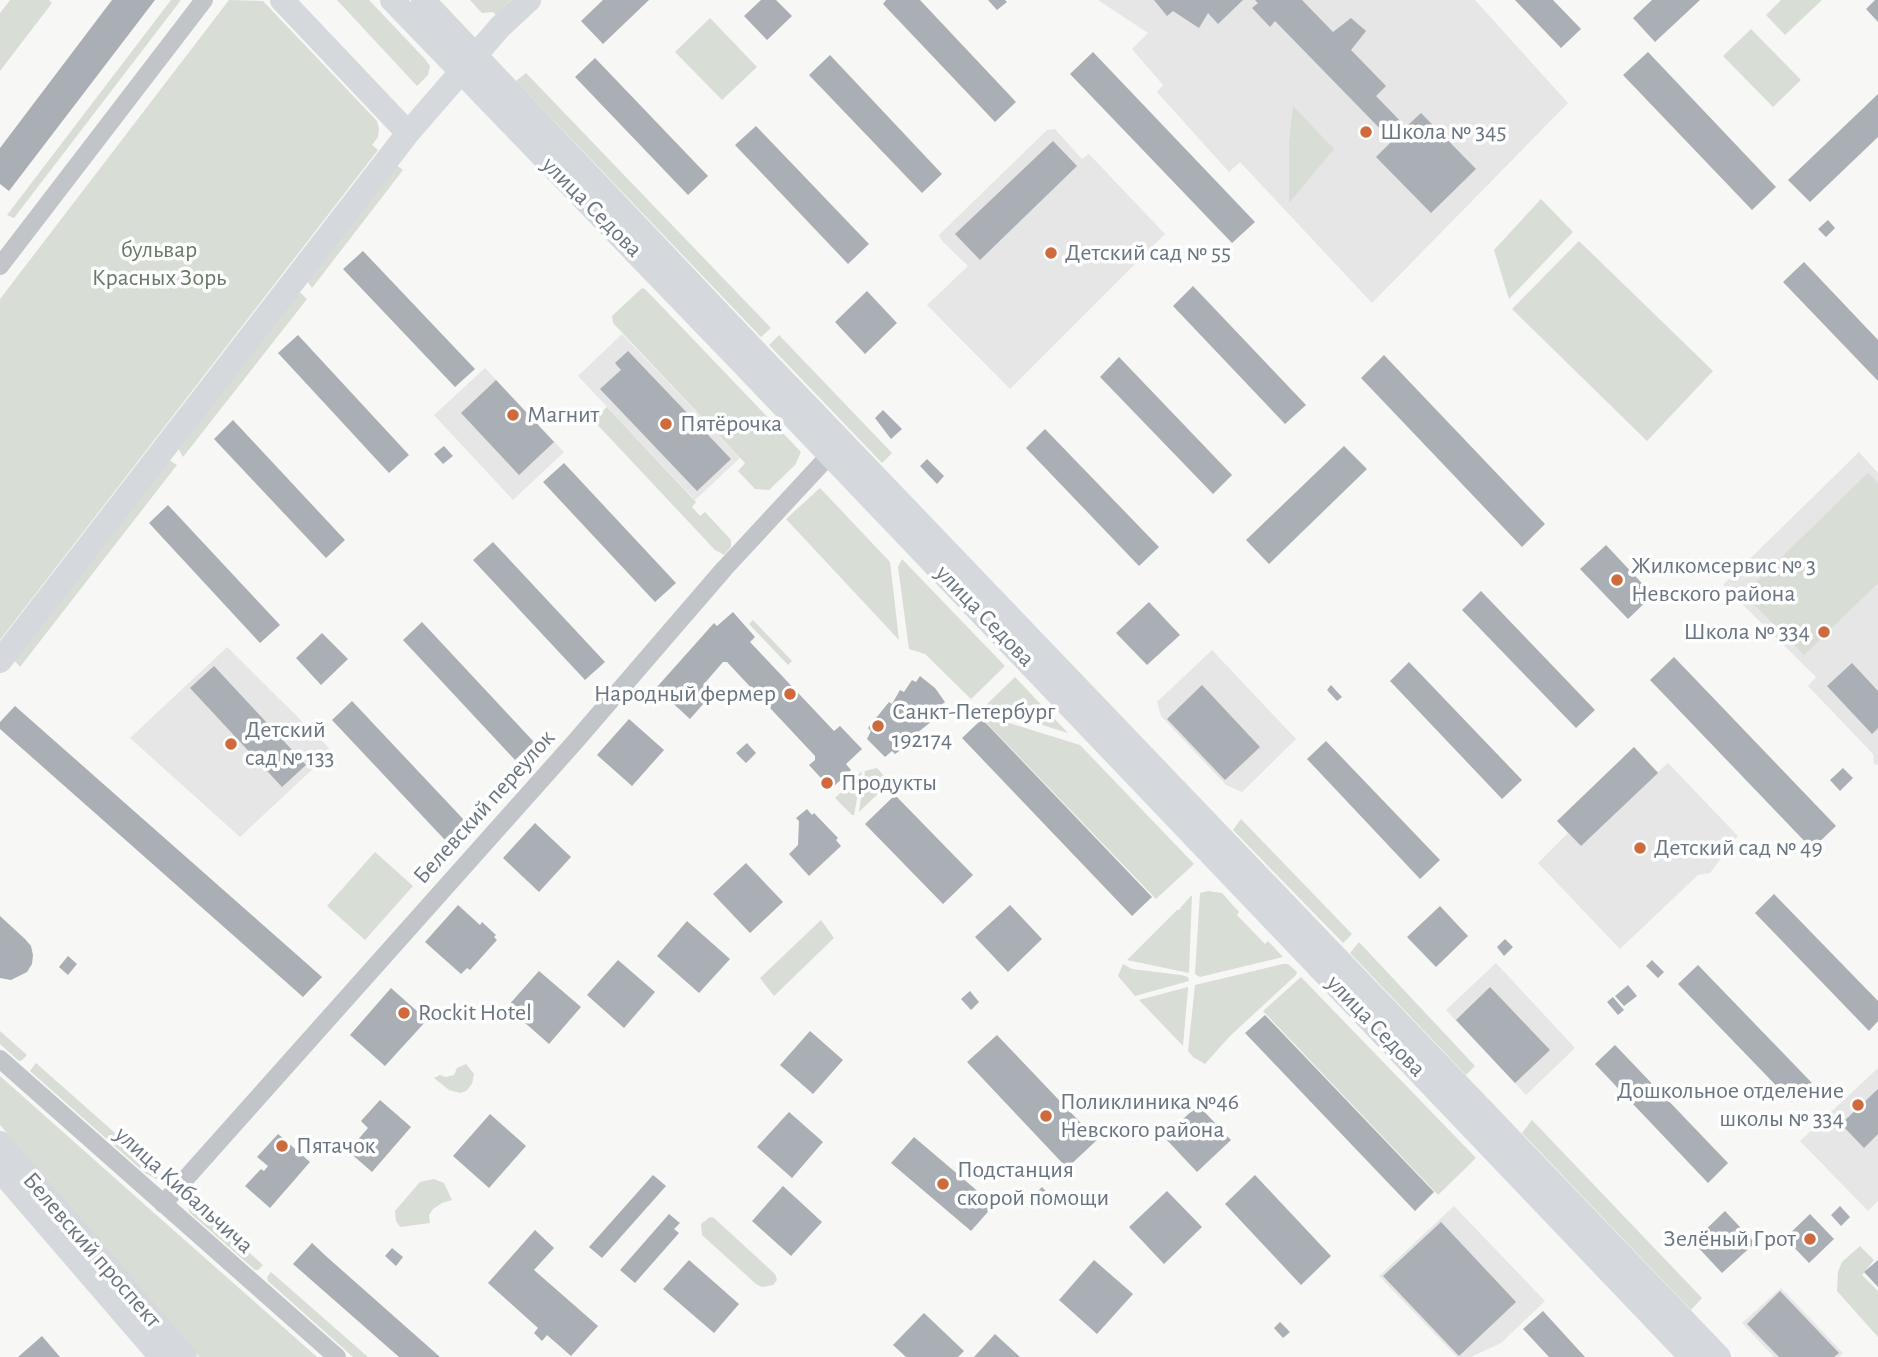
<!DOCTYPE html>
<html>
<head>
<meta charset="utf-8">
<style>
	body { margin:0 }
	canvas { display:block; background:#f7f7f5 }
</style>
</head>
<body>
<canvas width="1878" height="1357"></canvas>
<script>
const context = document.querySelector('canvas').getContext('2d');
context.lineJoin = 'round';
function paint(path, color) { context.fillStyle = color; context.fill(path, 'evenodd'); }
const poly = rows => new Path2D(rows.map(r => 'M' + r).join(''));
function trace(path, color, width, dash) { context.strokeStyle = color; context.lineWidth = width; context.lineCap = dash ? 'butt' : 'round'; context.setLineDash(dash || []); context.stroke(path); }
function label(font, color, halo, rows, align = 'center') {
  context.font = font + ' "Alegreya Sans",sans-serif'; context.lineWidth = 7; context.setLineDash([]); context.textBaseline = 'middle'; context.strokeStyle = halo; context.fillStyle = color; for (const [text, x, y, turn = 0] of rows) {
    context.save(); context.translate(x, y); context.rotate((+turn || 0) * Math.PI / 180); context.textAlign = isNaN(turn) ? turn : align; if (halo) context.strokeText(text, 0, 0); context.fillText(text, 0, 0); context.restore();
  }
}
const built = poly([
	[1098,0,1475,0,1568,103,1372,303,1240,162,1229,172,1157,92,1163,85,1132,49,1148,33],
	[1055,129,1082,159,1089,154,1165,234,1010,389,927,305,968,266,942,241,939,235,1047,130],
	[622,334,740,458,695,500,578,376],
	[485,368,564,452,513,500,434,415],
	[1859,452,1878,473,1878,765,1874,764,1873,754,1808,686,1816,677,1723,585],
	[227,647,332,751,240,837,130,738],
	[1212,650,1296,739,1242,792,1226,785,1161,716,1157,702],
	[1634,747,1658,772,1668,763,1738,836,1710,873,1698,875,1620,949,1538,863,1568,833,1557,821],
	[1496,963,1575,1048,1526,1095,1446,1010],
	[1878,1068,1878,1201,1868,1211,1800,1141],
	[1454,1206,1545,1301,1501,1343,1471,1357,1457,1357,1379,1276],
	[1781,1288,1843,1353,1839,1357,1774,1357,1742,1323]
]);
const green = poly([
	[10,0,49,0,52,3,0,71,0,13],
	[171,0,181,0,14,218,7,215],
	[229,0,263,1,377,121,379,129,378,137,372,145,378,150,0,640,0,299],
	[337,0,369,0,425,59,430,66,428,75,417,86],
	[470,0,511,0,496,15,493,12,482,13],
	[1781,0,1822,0,1785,35,1766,15],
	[710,18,757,67,722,100,675,52],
	[1751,29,1801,80,1773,107,1723,56],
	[526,73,771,328,761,337,516,81],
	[1293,106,1334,149,1289,203,1289,143],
	[396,165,403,170,312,288,307,281],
	[1541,199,1573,232,1509,299,1494,250],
	[1579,241,1713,371,1647,441,1512,309],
	[642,288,645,289,801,452,795,465,769,490,755,489,738,471,745,463,613,323,612,316],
	[301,293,307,299,183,457,178,448,297,294],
	[779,335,892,453,882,463,769,345],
	[607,407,696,502,692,507,700,516,705,512,731,540,731,547,724,555,715,550,593,420],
	[169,460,177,465,20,667,14,660],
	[1868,473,1878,483,1878,583,1804,655,1744,594],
	[820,488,890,562,899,640,786,519],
	[902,559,1005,666,971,699,925,654,909,649,898,567],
	[753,620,792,661,788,665,749,624],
	[1015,677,1068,733,984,707],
	[977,713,1080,745,1194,864,1156,899],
	[877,768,885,777,886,786,859,812,865,771],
	[862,771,854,815,852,815,835,798],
	[1241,819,1352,934,1343,943,1233,830],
	[375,852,413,886,365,940,327,906],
	[1208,891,1222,893,1239,912,1237,915,1265,944,1268,941,1283,957,1208,975,1200,977,1195,974,1200,893],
	[1192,895,1189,973,1127,960,1177,910,1181,909,1180,908],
	[821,920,834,938,774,996,760,978],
	[1359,942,1475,1066,1466,1075,1350,953],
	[1123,964,1132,969,1181,975,1188,977,1189,981,1135,996,1118,976],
	[1283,964,1288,964,1297,972,1296,975,1230,1036,1205,1064,1193,1057,1188,1051,1195,985],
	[1301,977,1476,1158,1438,1195,1263,1011],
	[1188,987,1188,989,1183,1046,1139,1000],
	[0,1031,27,1055,22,1060,19,1061,0,1044],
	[36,1063,168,1180,158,1180,145,1173,30,1071],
	[466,1064,474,1074,472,1084,466,1091,460,1093,449,1090,434,1078,440,1075,446,1077,454,1075,457,1068],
	[0,1076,153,1212,317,1357,199,1357,0,1125],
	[1532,1120,1702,1298,1691,1310,1522,1133],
	[434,1179,444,1183,452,1200,442,1203,433,1209,429,1215,430,1223,400,1227,396,1221,395,1211,420,1182],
	[186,1197,263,1265,258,1270,255,1270,190,1213,187,1206],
	[710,1217,714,1218,775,1274,777,1280,773,1285,762,1287,756,1284,702,1235,701,1224],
	[1860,1246,1874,1260,1862,1275,1878,1291,1878,1337,1837,1291,1838,1272,1842,1262],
	[271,1272,368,1357,353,1357,268,1281,267,1277]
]);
const building = poly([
	[112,0,155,0,9,191,0,184,0,148],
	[603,0,649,0,603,44,581,21],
	[761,0,776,0,792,16,767,40,744,16],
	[886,0,920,0,1016,102,995,122,883,4],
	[988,0,1005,0,1007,2,997,10],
	[1154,0,1243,0,1218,24,1208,13,1199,28,1173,11,1167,16],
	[1255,0,1302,0,1333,32,1351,18,1366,31,1351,50,1386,86,1376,96,1406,127,1421,113,1476,169,1431,213,1376,157,1392,141,1275,21,1270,27,1252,8,1258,3],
	[1515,0,1553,0,1581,29,1561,48],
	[1652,0,1700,0,1655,42,1633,18],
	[1875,0,1878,0,1878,22,1866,9],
	[1093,52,1255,222,1232,243,1070,74],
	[1648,52,1776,187,1752,210,1623,75],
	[830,55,942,174,922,193,809,75],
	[595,58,708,176,688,195,575,77],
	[1878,94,1878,137,1810,202,1788,180],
	[756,126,869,244,848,264,735,145],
	[1053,141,1077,166,980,260,955,234],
	[1828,220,1835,228,1826,237,1818,229],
	[363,251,475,369,455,387,343,269],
	[1804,262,1878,340,1878,381,1783,282],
	[1193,286,1306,405,1285,424,1173,306],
	[867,291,897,323,865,354,835,322],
	[298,335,409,455,389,473,278,353],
	[628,351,731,459,697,491,600,389,621,370,615,363],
	[1384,355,1545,524,1522,547,1361,378],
	[1119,357,1232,475,1213,494,1100,377],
	[496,380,554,442,519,475,461,413],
	[883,410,902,429,891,439,875,418],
	[233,420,345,540,326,558,214,439],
	[1045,429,1159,547,1139,566,1026,448],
	[444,446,453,456,443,464,434,454],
	[1344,446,1367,469,1269,564,1246,540],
	[927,459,944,476,937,484,920,466],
	[564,463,676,583,655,602,543,482],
	[168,505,280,625,260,643,149,523],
	[493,542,605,662,585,680,473,560],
	[1606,545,1653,595,1628,619,1580,569],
	[1481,591,1595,710,1576,728,1462,610],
	[1149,602,1180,635,1147,665,1116,633],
	[733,612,755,637,750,642,834,731,840,726,862,749,846,764,851,770,831,789,809,765,815,760,815,756,727,662,723,662,704,684,712,694,690,719,656,688,714,623,717,626],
	[422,622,534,742,515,760,403,640],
	[322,633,348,659,321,685,296,658],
	[1674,657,1836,826,1812,849,1650,680],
	[1409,662,1522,780,1502,799,1390,681],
	[1852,663,1878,691,1878,728,1872,734,1827,686],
	[214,666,306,765,282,787,190,688],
	[920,676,935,688,945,702,940,706,942,710,929,718,932,721,906,742,908,745,895,754,892,751,885,757,867,739,871,731,868,728,889,702,892,704,900,690,904,692,912,680,916,682],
	[1202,685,1260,747,1225,780,1167,719],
	[1331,685,1342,697,1337,701,1327,690],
	[352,701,465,821,445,840,332,720],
	[15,706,322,977,303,997,0,729,0,722],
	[629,719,664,750,632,786,597,755],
	[982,719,1152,897,1132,916,962,738],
	[1326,741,1440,860,1420,879,1307,759],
	[747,743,756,753,746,763,736,753],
	[1634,747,1658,773,1581,846,1557,821],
	[1843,768,1853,778,1840,791,1830,780],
	[895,795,973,875,943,904,865,824],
	[807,809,812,815,814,813,838,838,836,840,841,846,809,876,789,854,798,845,799,821,796,818],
	[535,823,571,857,539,892,503,858],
	[746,863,783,902,750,933,713,894],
	[1774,894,1878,1001,1878,1021,1869,1031,1755,913],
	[458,905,480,925,482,922,496,935,494,937,497,940,470,970,467,968,461,974,425,942],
	[1010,905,1042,939,1008,972,975,937],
	[1440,906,1468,936,1436,967,1407,937],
	[0,916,25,939,31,946,33,955,32,964,27,972,11,980,0,978],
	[687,921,730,959,699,993,657,956],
	[1505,939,1513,947,1504,956,1497,947],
	[68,956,77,964,68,975,59,967],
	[618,960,655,992,624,1028,587,995],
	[1652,960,1664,972,1658,978,1646,966],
	[1698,965,1812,1083,1792,1102,1678,984],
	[539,971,581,1007,549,1044,507,1007],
	[1628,985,1637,996,1624,1006,1615,996],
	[1490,987,1550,1050,1515,1083,1456,1020],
	[391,988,427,1020,385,1066,350,1035],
	[970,991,979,1002,971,1010,961,999],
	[1613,997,1624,1010,1618,1015,1607,1002],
	[1265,1015,1434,1192,1415,1211,1245,1033],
	[810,1031,843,1060,813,1094,780,1065],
	[997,1035,1097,1140,1067,1168,967,1062],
	[1615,1045,1728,1163,1708,1183,1595,1064],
	[1878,1089,1878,1134,1864,1148,1841,1124],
	[380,1100,411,1127,372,1172,348,1151,368,1128,361,1121],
	[1198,1105,1231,1140,1197,1172,1164,1137],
	[789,1112,823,1142,792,1178,757,1147],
	[490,1114,526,1146,489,1188,453,1156],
	[278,1134,310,1162,270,1208,245,1186,261,1169,264,1171,268,1166,257,1157],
	[914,1137,994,1205,971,1231,891,1163],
	[653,1175,666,1186,602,1258,589,1247],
	[1255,1175,1331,1256,1301,1285,1225,1204],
	[783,1186,822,1222,791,1256,752,1221],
	[1042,1187,1053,1199,1044,1208,1033,1196],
	[1167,1191,1202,1227,1164,1264,1129,1227],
	[1840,1206,1850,1217,1841,1226,1831,1215],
	[1725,1211,1755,1243,1722,1273,1693,1242],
	[669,1214,680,1223,674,1229,679,1233,635,1283,620,1270],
	[1810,1214,1834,1239,1809,1263,1785,1238],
	[1441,1222,1516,1302,1459,1356,1383,1276],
	[535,1230,554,1248,534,1270,598,1326,571,1356,547,1335,542,1341,534,1333,538,1328,488,1283],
	[312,1243,327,1257,440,1357,399,1357,293,1264],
	[392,1248,403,1257,396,1266,385,1256],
	[689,1260,739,1304,714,1333,663,1289],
	[1094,1260,1133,1294,1097,1334,1059,1300],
	[1878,1260,1878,1287,1864,1272],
	[1780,1291,1839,1353,1834,1357,1779,1357,1747,1324],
	[1543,1311,1585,1357,1549,1357,1523,1329],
	[924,1313,964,1351,958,1357,906,1357,893,1345],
	[1280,1322,1290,1332,1283,1338,1274,1328],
	[995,1334,1020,1357,974,1357],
	[42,1336,60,1357,18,1357]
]);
const street = poly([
	[0,266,204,0],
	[0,1059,337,1357],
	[163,1204,574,743,724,569,838,446]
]);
const secondary = poly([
	[282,0,408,133],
	[392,0,742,363,1691,1357],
	[423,0,755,351,1719,1357],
	[0,661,408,133,500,27,529,0],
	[0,1143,185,1357],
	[0,1170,161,1357]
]);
const markers = [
	[1366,132,7,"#cf6a3c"],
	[1051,253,7,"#cf6a3c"],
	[513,415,7,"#cf6a3c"],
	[666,424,7,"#cf6a3c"],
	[1617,580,7,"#cf6a3c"],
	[1824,632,7,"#cf6a3c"],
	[790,694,7,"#cf6a3c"],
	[878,726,7,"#cf6a3c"],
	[231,744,7,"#cf6a3c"],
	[827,783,7,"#cf6a3c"],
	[1640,848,7,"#cf6a3c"],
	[404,1013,7,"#cf6a3c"],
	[1858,1105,7,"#cf6a3c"],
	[1046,1116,7,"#cf6a3c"],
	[282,1146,7,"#cf6a3c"],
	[943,1184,7,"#cf6a3c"],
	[1810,1239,7,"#cf6a3c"]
];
const poiNames = [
	["Школа № 345",1380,132],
	["Детский сад № 55",1065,253],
	["Магнит",527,415],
	["Пятёрочка",680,424],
	["Жилкомсервис № 3",1631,566],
	["Невского района",1631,594],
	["Школа № 334",1810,632,"right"],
	["Народный фермер",776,694,"right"],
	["Санкт-Петербург",892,712],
	["192174",892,740],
	["Детский",245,730],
	["сад № 133",245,758],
	["Продукты",841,783],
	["Детский сад № 49",1654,848],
	["Rockit Hotel",418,1013],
	["Дошкольное отделение",1844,1091,"right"],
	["школы № 334",1844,1119,"right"],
	["Поликлиника №46",1060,1102],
	["Невского района",1060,1130],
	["Пятачок",296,1146],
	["Подстанция",957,1170],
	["скорой помощи",957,1198],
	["Зелёный Грот",1796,1239,"right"]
];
const streetNames = [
	["улица Седова",592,207,45],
	["улица Седова",985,616,46],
	["Белевский переулок",484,807,-48],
	["улица Седова",1376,1026,46],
	["улица Кибальчича",184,1190,42],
	["Белевский проспект",92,1250,49]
];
const parkNames = [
	["бульвар",159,250],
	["Красных Зорь",159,278]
];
paint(built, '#e5e6e5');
paint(green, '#d8ddd6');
paint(building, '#a9afb4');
trace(street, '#c1c4c8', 18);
trace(secondary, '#d5d8dc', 24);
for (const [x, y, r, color] of markers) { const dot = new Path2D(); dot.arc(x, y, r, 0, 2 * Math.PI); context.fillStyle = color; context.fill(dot); trace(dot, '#fff', 2.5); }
label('24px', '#6a7582', '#fff', poiNames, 'left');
label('24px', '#6a7582', '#fff', streetNames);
label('24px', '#6a7a68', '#fff', parkNames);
</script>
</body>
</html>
